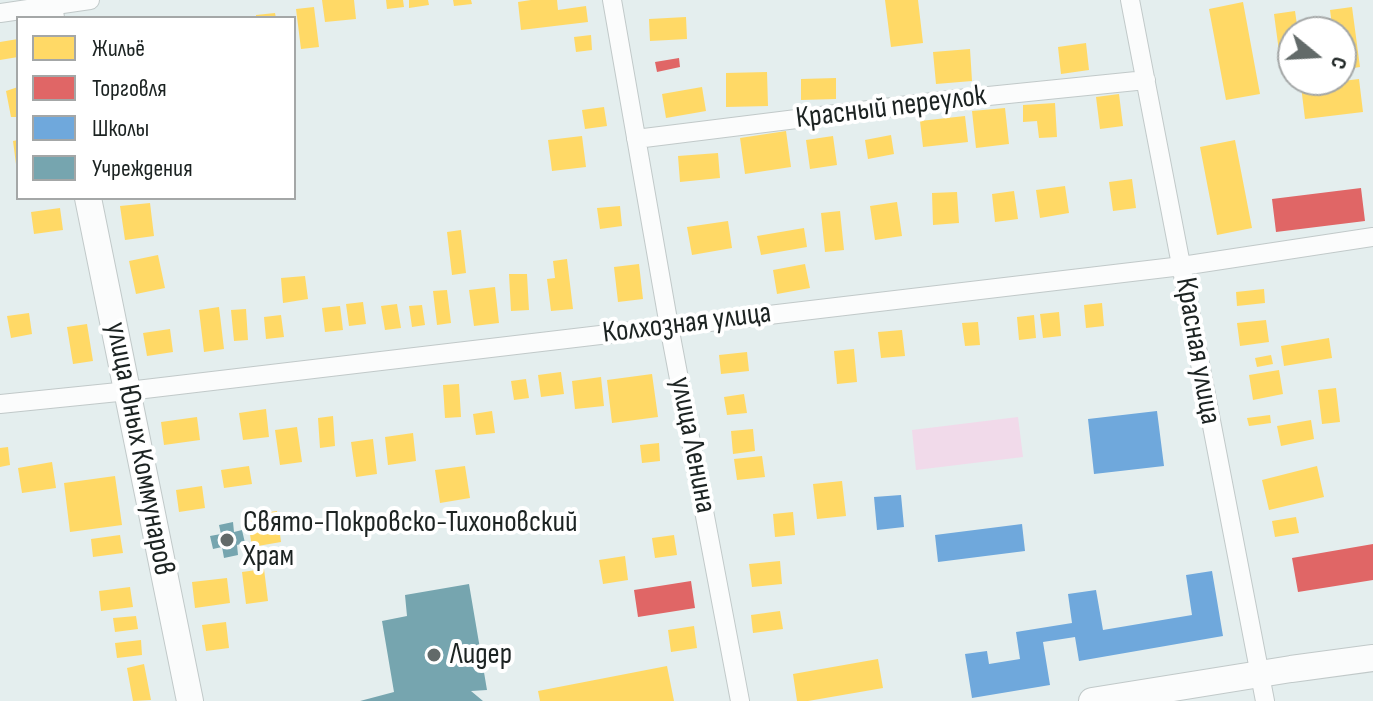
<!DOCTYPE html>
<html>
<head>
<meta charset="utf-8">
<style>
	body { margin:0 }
	#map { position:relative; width:1373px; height:701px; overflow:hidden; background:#e4eeee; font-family:"Sofia Sans Condensed",sans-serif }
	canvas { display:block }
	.legend { position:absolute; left:16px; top:16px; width:280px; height:184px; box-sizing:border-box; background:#fff; border:2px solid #a4a7a7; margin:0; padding:10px 14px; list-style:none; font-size:24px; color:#1c2322 }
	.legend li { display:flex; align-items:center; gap:16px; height:40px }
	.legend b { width:40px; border:2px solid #a4a7a7 }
	.north { position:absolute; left:1277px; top:16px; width:80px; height:80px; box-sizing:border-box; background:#fff; border:2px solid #a4a7a7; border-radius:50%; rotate:108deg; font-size:22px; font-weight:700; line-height:32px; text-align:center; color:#1c2322 }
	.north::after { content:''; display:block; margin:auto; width:28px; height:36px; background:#626a69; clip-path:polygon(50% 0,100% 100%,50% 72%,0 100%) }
</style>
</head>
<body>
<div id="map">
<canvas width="1373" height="701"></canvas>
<ul class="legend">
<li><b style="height:22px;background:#ffd966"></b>Жильё</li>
<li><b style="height:22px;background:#e06666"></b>Торговля</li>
<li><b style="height:22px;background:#6fa8dc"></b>Школы</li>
<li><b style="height:22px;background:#76a5af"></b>Учреждения</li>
</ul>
<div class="north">С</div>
</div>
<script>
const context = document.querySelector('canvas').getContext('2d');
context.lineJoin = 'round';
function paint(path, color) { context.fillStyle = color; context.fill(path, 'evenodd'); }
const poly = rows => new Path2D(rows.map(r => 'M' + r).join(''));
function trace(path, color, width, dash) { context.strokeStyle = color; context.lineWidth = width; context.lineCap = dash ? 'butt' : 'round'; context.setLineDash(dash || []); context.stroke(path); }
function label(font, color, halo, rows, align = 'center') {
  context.font = font + ' "Sofia Sans Condensed",sans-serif'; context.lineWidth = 8; context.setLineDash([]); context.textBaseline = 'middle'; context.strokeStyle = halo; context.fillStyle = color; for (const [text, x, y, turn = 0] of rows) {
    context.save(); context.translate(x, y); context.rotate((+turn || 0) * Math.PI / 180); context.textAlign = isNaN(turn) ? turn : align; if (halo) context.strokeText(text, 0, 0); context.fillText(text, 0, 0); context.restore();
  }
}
const green = poly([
	[1018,417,1023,457,916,470,912,430]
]);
const homes = poly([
	[322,0,354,0,356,19,325,22],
	[386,0,403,0,404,7,387,9],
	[409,0,428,0,429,5,409,8],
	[453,0,471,0,472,4,454,6],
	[531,0,557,0,558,10,586,6,588,22,521,30,518,2],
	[885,0,918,0,923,43,891,47],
	[1243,2,1260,94,1226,100,1209,9],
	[314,7,319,47,301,49,296,9],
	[1352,7,1360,67,1341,70,1341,32,1333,32,1330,10],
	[1295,11,1298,32,1293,32,1293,73,1282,74,1274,14],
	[275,13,276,18,256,18,256,15],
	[686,17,687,39,650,41,649,19],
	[591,35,592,50,576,52,574,37],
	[18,39,18,57,0,60,0,42],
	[1086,43,1089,70,1061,74,1058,47],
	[970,49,972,81,936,84,933,52],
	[767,72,768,106,726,107,726,73],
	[836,78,836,99,801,100,801,79],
	[1359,79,1363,112,1305,119,1301,86],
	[18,87,18,117,11,117,6,91],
	[702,87,706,111,666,118,662,94],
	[1119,94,1123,126,1100,129,1096,97],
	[1055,103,1057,137,1039,138,1037,121,1023,122,1023,105],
	[604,107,607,126,585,129,582,110],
	[1005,108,1009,144,976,148,972,111],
	[965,116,968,142,923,147,920,121],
	[786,131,791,167,745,174,740,138],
	[891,135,894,154,868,159,865,140],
	[582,136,586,167,552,171,548,140],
	[833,136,837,165,810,169,806,140],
	[18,140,18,164,16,164,13,141],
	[1235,140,1252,228,1217,235,1200,147],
	[718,153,720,178,680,182,678,156],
	[1132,179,1136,208,1113,211,1109,182],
	[1065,186,1069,213,1040,218,1036,190],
	[1014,191,1018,219,995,222,992,194],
	[957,192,959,223,933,225,932,193],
	[897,202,902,236,875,240,870,206],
	[150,203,154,236,125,240,120,206],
	[620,206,622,226,600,229,597,208],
	[60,208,63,230,34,234,31,212],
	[840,211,844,250,825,252,821,213],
	[728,221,732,248,692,255,687,227],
	[804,228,807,247,761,255,757,236],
	[461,230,466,273,452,275,447,232],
	[158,255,165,288,136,294,129,261],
	[567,259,573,309,551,311,547,279,555,278,553,261],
	[639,264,643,299,618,302,614,267],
	[805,264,810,288,777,294,773,270],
	[509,274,527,274,529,310,511,311],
	[305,276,308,299,283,303,281,278],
	[495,287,499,323,474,326,469,290],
	[1264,289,1265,303,1237,306,1236,292],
	[447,290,451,323,437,325,433,291],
	[363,302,366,324,349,326,346,304],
	[1102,303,1104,326,1086,328,1084,305],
	[397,304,401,328,385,330,381,306],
	[422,305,425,325,412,327,409,306],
	[340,306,343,330,325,332,322,308],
	[219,307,224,349,204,352,199,310],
	[246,309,248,340,234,341,231,310],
	[1059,312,1061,336,1043,338,1040,314],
	[29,313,32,334,11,338,7,316],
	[281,315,284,337,266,339,264,317],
	[1034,315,1036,338,1019,340,1017,317],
	[1266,320,1269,342,1240,346,1237,323],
	[978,322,980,345,965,346,962,323],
	[87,324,93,361,73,364,67,327],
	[170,329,173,352,147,356,143,333],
	[902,330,905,356,881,358,878,332],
	[1329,338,1332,358,1284,366,1281,346],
	[854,349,857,382,837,384,834,351],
	[747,352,749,371,721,374,719,355],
	[1271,355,1273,364,1257,367,1255,358],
	[1279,370,1283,394,1253,400,1249,375],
	[561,372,564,394,541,397,538,375],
	[652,374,658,417,612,423,607,380],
	[601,377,604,406,575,409,572,381],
	[526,379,529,398,514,400,511,381],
	[459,384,461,417,445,418,443,385],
	[1336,388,1340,422,1322,424,1318,390],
	[744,394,747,413,727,415,724,397],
	[266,409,269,437,243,440,239,413],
	[492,411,495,433,476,435,473,414],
	[1270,415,1271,423,1249,426,1247,418],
	[333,416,335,446,320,448,318,418],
	[197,417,200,440,164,445,161,422],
	[1311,420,1314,439,1281,446,1277,426],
	[297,427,302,462,280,465,275,430],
	[753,429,755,451,733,454,731,431],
	[413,433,416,461,388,465,385,437],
	[373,439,377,474,356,477,351,442],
	[659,443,660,461,642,463,640,445],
	[8,447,10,465,0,467,0,448],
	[762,456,765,477,737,480,734,459],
	[52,462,56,488,22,493,18,468],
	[249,466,252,484,224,488,221,470],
	[465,466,470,498,440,503,435,470],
	[1317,466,1324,497,1269,510,1262,480],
	[115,476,122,525,70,532,64,483],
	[842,481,846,516,817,519,813,484],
	[202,486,205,508,179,512,176,490],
	[277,511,281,542,252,547,247,515],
	[793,512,795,535,775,537,773,514],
	[1296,517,1299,533,1275,537,1272,521],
	[120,535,123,553,93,557,91,539],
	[674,535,677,555,655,558,652,538],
	[625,556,628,580,603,584,599,560],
	[780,561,782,584,752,587,749,564],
	[264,569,268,601,246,604,242,572],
	[227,578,230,603,195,608,192,582],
	[130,587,133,607,101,611,99,591],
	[780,611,783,629,753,633,751,615],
	[136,616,138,629,115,632,113,618],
	[226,622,229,648,206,651,202,625],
	[694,626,697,648,671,652,668,630],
	[141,640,142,655,117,658,115,643],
	[878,659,883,688,808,701,797,701,793,674],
	[144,664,151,700,133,701,127,668],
	[667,666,674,701,540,701,538,691]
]);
const shops = poly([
	[679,58,680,67,657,72,655,62],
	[1361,188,1365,221,1276,232,1272,199],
	[1373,544,1373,580,1298,592,1292,558],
	[691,581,695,608,638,617,634,590]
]);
const schools = poly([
	[1157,411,1164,466,1094,474,1088,419],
	[901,495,904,527,877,530,874,497],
	[1022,524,1025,551,938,562,935,535],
	[1212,571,1223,636,1079,661,1075,637,1043,642,1050,685,972,698,965,654,987,651,989,664,1020,659,1016,632,1072,623,1068,594,1096,590,1103,630,1192,615,1186,575]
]);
const public = poly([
	[233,522,234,532,242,530,245,543,237,545,238,555,224,558,222,547,213,549,210,536,221,534,219,525],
	[469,584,487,690,471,691,483,701,360,701,394,692,382,621,407,616,405,595]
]);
const street = poly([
	[612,0,669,326,740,701],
	[1130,0,1265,701],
	[0,13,90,0],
	[636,139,949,100,1146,80],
	[0,404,128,391,1182,266,1373,237]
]);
const secondary = poly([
	[48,0,51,18],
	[88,198,190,701],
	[1092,701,1291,669,1373,658]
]);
const markers = [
	[227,540,8,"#626a69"],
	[434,655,8,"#626a69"]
];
const streetNames = [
	["Красный переулок",891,108,-7],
	["Колхозная улица",687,324,-7],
	["Красная улица",1197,351,80],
	["улица Ленина",692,445,79],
	["улица Юных Коммунаров",139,449,79]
];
const poiNames = [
	["Свято-Покровско-Тихоновский",243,523],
	["Храм",243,557],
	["Лидер",450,655]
];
paint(green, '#f1daea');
paint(homes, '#ffd966');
paint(shops, '#e06666');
paint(schools, '#6fa8dc');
paint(public, '#76a5af');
trace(street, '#c1c9c9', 20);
trace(secondary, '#c1c9c9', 28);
trace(street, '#fbfcfc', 18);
trace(secondary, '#fbfcfc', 26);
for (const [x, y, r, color] of markers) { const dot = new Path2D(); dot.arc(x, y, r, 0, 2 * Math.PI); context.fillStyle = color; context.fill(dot); trace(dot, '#fff', 3); }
label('30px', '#1c2322', '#fff', streetNames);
label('30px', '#1c2322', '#fff', poiNames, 'left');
</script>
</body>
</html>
